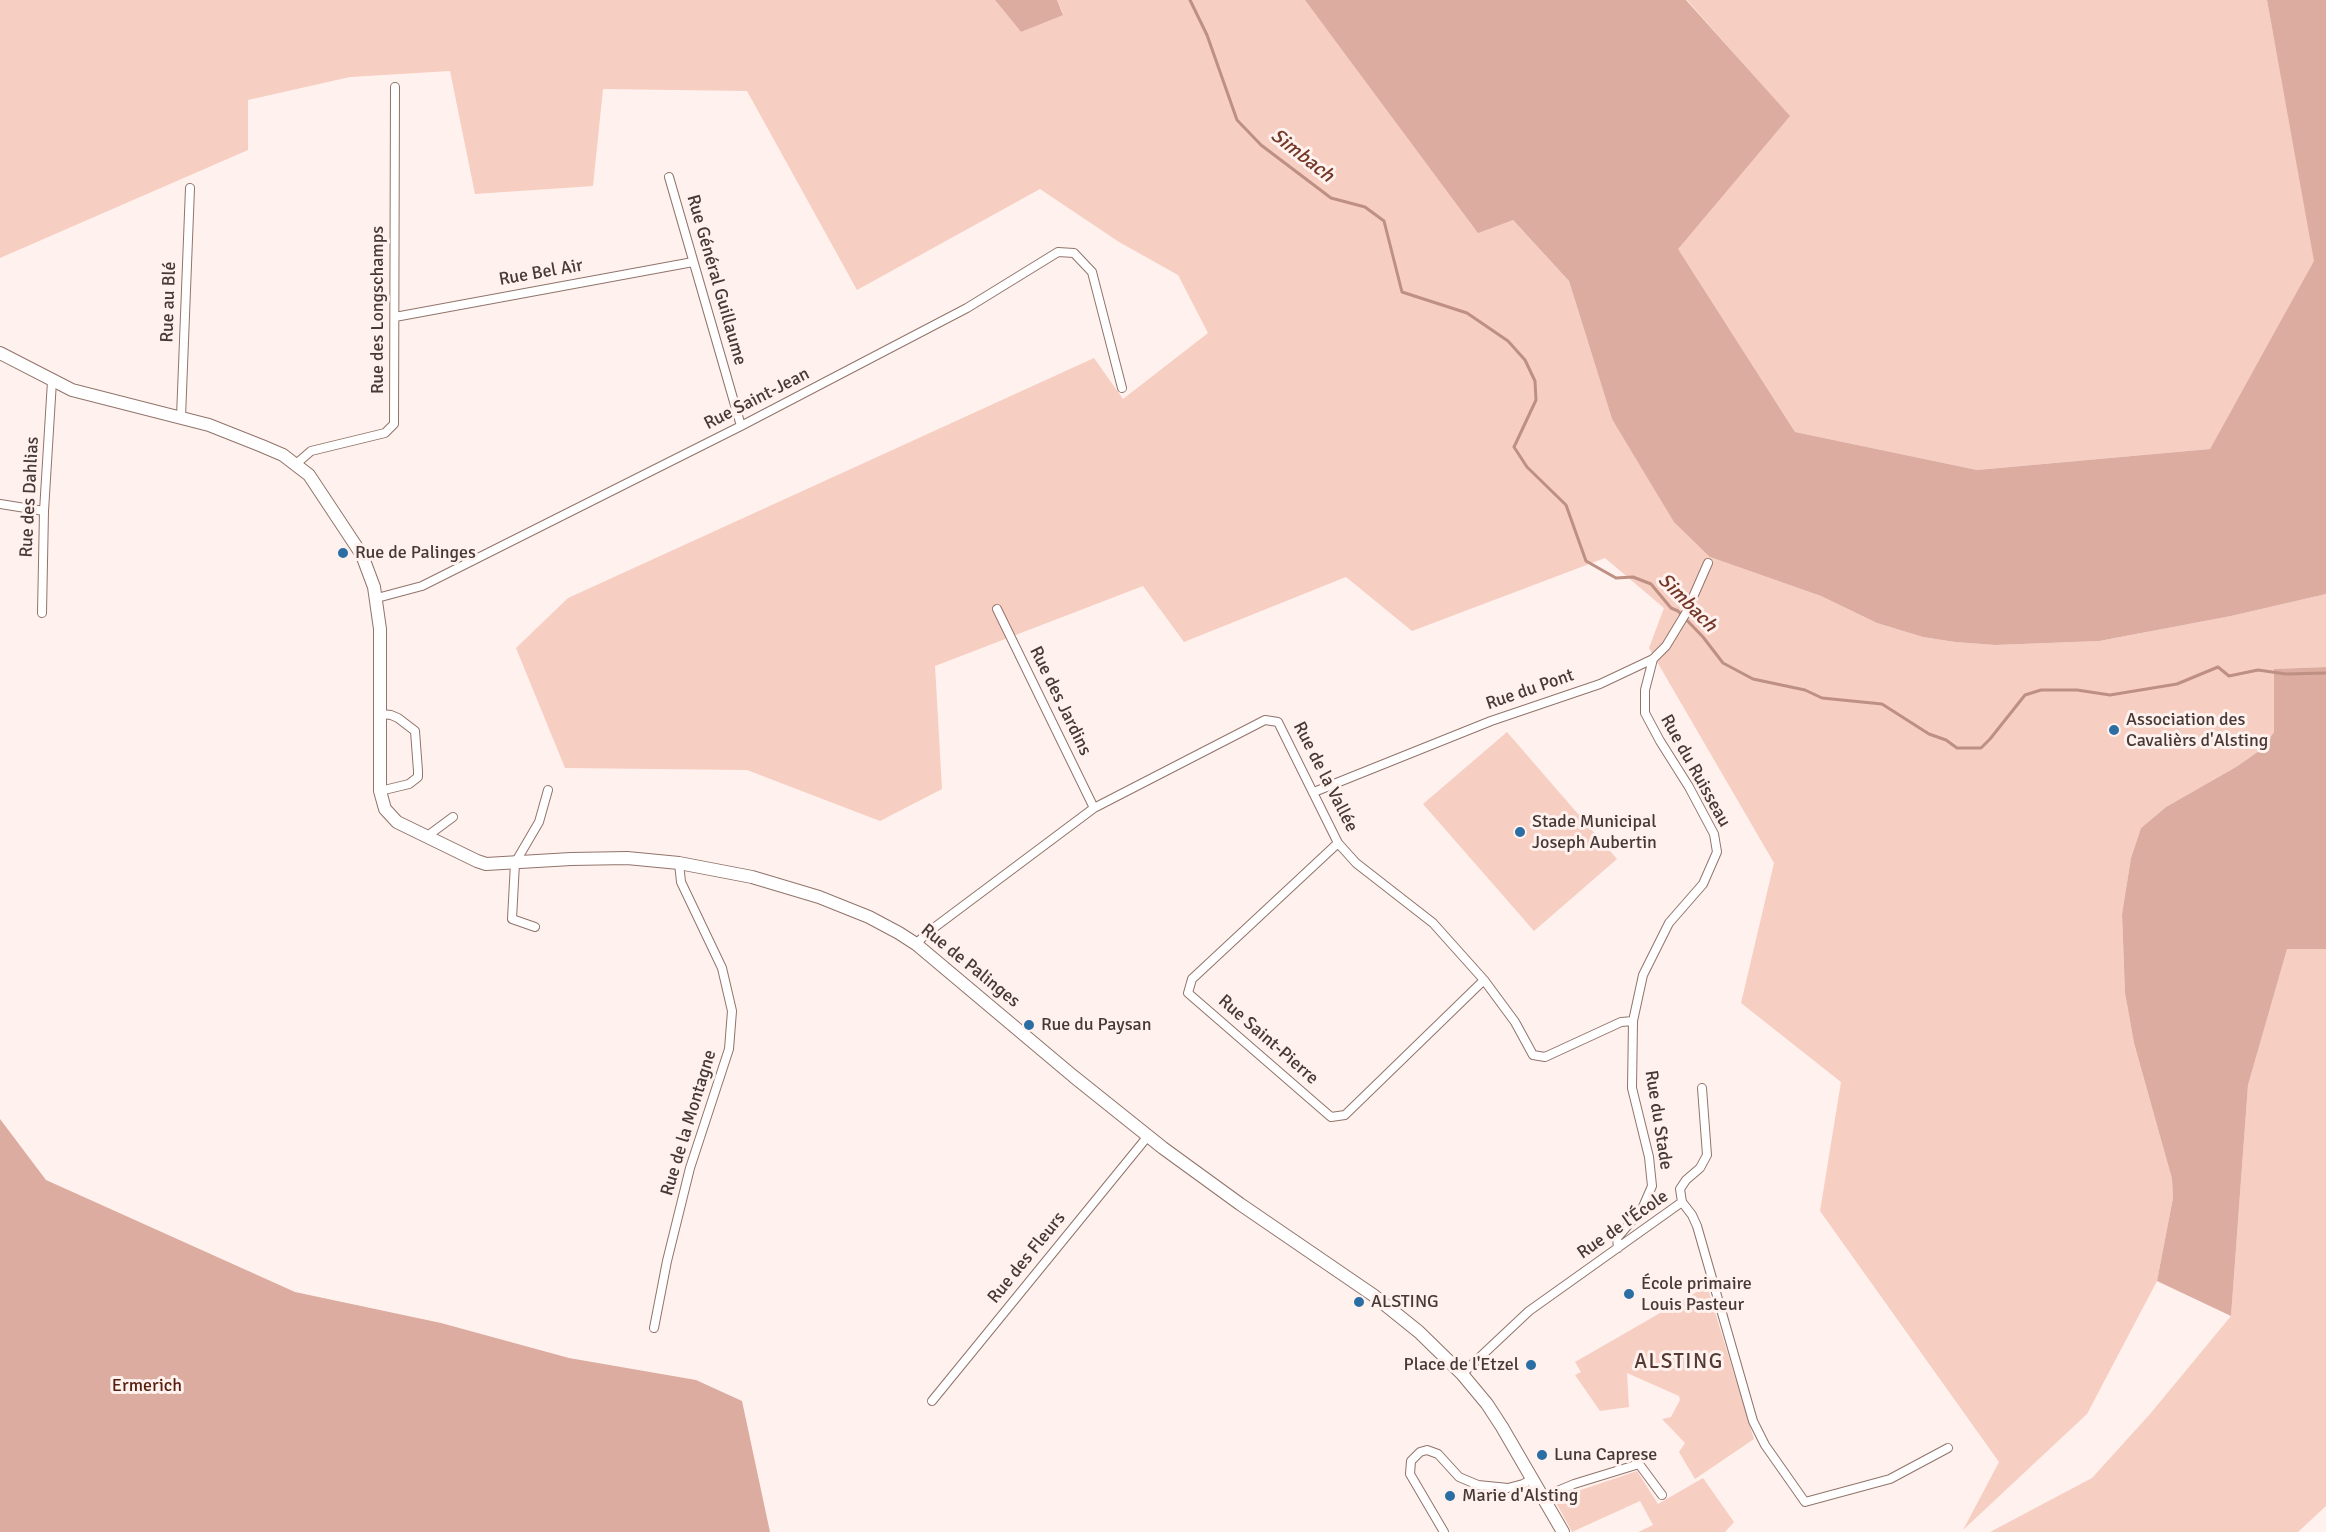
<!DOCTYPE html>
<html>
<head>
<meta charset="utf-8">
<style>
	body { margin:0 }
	canvas { display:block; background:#fff1ed }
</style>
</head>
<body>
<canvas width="2326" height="1532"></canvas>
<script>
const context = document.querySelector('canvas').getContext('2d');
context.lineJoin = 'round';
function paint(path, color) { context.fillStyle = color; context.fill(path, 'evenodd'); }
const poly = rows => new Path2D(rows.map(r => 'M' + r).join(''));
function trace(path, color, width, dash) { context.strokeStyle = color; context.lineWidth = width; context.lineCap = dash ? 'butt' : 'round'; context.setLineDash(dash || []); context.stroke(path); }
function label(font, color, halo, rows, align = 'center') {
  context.font = font + ' Signika,sans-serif'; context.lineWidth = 6; context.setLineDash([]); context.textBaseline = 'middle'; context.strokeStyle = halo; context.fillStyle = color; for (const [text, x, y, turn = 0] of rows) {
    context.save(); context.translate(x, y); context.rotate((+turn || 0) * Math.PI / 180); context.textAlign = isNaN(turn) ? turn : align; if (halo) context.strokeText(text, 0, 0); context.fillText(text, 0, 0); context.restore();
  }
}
const green = poly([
	[0,0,995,0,1021,32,1063,14,1057,0,1305,0,1345,52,1512,219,1569,281,1612,419,1710,557,1821,596,1877,623,1923,637,1955,642,1995,645,2099,641,2231,616,2326,594,2326,667,2274,669,2274,732,2262,749,2236,767,2166,807,2141,828,2131,858,2122,914,2125,993,2134,1043,2172,1179,2173,1198,2157,1281,2087,1414,1963,1530,1999,1462,1820,1211,1841,1082,1741,1003,1774,863,1649,648,1664,608,1605,558,1412,631,1346,577,1184,642,1143,586,935,666,942,789,880,821,747,770,565,768,516,648,568,598,1094,358,1123,399,1208,333,1178,275,1119,242,1040,189,857,290,747,91,603,89,593,186,475,194,450,71,350,77,248,100,248,150,0,258],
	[1687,0,2267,0,2315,261,2210,449,1977,470,1795,432,1677,248,1789,116],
	[1507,732,1617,859,1534,931,1423,804],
	[2287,948,2326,949,2326,1506,2298,1532,1990,1532,2092,1478,2150,1414,2231,1316,2248,1085],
	[1707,1286,1754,1439,1695,1479,1679,1452,1685,1443,1662,1419,1671,1417,1680,1400,1679,1396,1627,1373,1629,1407,1600,1411,1575,1375,1581,1372,1575,1362],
	[1637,1471,1658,1504,1703,1478,1734,1522,1725,1532,1638,1532,1653,1525,1640,1501,1572,1532,1554,1499]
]);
const forest = poly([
	[995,0,1057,0,1063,15,1021,32],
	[1305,0,1686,0,1790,116,1678,249,1795,432,1977,470,2210,449,2314,261,2267,0,2326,0,2326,594,2231,616,2099,641,1995,645,1955,642,1923,637,1877,623,1821,596,1710,557,1674,522,1612,419,1569,281,1513,220,1478,233],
	[2326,667,2326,949,2287,949,2248,1085,2231,1316,2157,1281,2173,1198,2172,1179,2134,1043,2125,993,2122,914,2131,858,2141,828,2166,807,2236,767,2262,749,2274,732,2274,669],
	[0,1119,46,1180,295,1292,441,1323,569,1358,696,1380,742,1401,770,1532,0,1532]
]);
const stream = poly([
	[1190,0,1207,35,1237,120,1261,145,1331,198,1365,207,1384,221,1402,292,1467,313,1508,341,1525,360,1535,381,1536,400,1514,447,1527,467,1566,505,1586,561,1616,578,1633,577,1651,584,1671,608,1678,611,1703,637,1723,663,1753,679,1805,690,1822,698,1882,704,1929,734,1946,740,1957,748,1981,748,1990,739,2025,695,2041,690,2077,690,2110,695,2177,684,2218,667,2229,676,2258,670,2286,674,2326,673]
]);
const minor = poly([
	[669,177,741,426],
	[395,317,693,262],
	[181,417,190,188],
	[296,464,311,451,385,433,394,424,395,87],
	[0,504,44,511],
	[377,598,422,586,741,426,967,308,1058,252,1074,253,1092,272,1122,388],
	[997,609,1094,808],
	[42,613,44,511,52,381],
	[380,791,409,784,418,777,418,771,415,731,398,718,391,715,381,714],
	[1314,792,1491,721,1600,684,1653,659,1666,646,1686,613,1708,563],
	[426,837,453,817],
	[1338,843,1192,979,1188,993,1331,1117,1345,1115,1484,980],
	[535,927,512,919,515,863,539,822,548,790],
	[916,944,927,933,1094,808,1265,720,1278,722,1338,843,1356,863,1433,923,1484,980,1515,1022,1533,1055,1545,1057,1621,1022,1633,1021],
	[1702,1088,1707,1155,1700,1168,1686,1180,1680,1189,1682,1202,1692,1215,1697,1226,1753,1421,1765,1445,1805,1502,1890,1479,1948,1448],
	[1618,1248,1617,1238,1642,1209,1652,1186,1649,1157,1632,1088,1633,1021,1643,975,1669,923,1703,884,1717,852,1714,834,1689,787,1660,741,1645,713,1645,690,1653,659],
	[654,1328,667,1261,690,1168,729,1049,732,1011,722,968,681,882,679,863],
	[1462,1374,1529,1311,1682,1202],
	[932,1401,1148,1136],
	[1543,1497,1574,1484,1639,1464,1662,1495],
	[1444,1532,1410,1474,1411,1461,1420,1452,1427,1450,1438,1454,1459,1477,1478,1485,1508,1488,1523,1484,1532,1479]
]);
const secondary = poly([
	[0,353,72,390,209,425,262,446,283,455,309,475,362,555,374,587,380,629,380,791,385,809,397,822,477,861,486,864,571,859,627,858,679,863,752,877,819,897,869,917,899,933,916,944,1073,1076,1163,1148,1240,1204,1373,1295,1419,1332,1462,1374,1487,1404,1502,1427,1563,1532]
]);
const markers = [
	[343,553,6,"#2b6ea3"],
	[2114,730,6,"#2b6ea3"],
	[1520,832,6,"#2b6ea3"],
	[1029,1025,6,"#2b6ea3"],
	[1629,1294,6,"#2b6ea3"],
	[1359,1302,6,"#2b6ea3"],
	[1531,1365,6,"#2b6ea3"],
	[1542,1455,6,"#2b6ea3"],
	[1450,1496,6,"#2b6ea3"]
];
const streetNames = [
	["Rue Bel Air",541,273,-10],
	["Rue Général Guillaume",716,280,74],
	["Rue au Blé",169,302,-88],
	["Rue des Longschamps",378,310,-90],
	["Rue Saint-Jean",757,399,-27],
	["Rue des Dahlias",30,497,-87],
	["Rue du Pont",1530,690,-19],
	["Rue des Jardins",1060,701,64],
	["Rue du Ruisseau",1695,771,61],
	["Rue de la Vallée",1325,777,63],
	["Rue de Palinges",970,966,39],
	["Rue Saint-Pierre",1268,1040,41],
	["Rue du Stade",1658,1120,81],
	["Rue de la Montagne",689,1123,-73],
	["Rue de l'École",1623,1225,-35],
	["Rue des Fleurs",1027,1258,-51]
];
const poiNames = [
	["Rue de Palinges",355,553],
	["Association des",2126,720],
	["Cavalièrs d'Alsting",2126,741],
	["Stade Municipal",1532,822],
	["Joseph Aubertin",1532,843],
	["Rue du Paysan",1041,1025],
	["École primaire",1641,1284],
	["Louis Pasteur",1641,1305],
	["ALSTING",1371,1302],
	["Place de l'Etzel",1519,1365,"right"],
	["Luna Caprese",1554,1455],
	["Marie d'Alsting",1462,1496]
];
const parkNames = [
	["Ermerich",147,1386]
];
const waterNames = [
	["Simbach",1302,156,38],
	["Simbach",1687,603,45]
];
const quarterNames = [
	["ALSTING",1679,1362]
];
paint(green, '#f7cec2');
paint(forest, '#dbac9f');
trace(stream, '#bd9083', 3);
trace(minor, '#91746b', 10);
trace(secondary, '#91746b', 14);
trace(minor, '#fff', 8);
trace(secondary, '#fff', 12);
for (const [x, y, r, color] of markers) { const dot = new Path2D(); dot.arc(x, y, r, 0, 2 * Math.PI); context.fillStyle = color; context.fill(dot); trace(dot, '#fff1ed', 2); }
label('18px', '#463936', '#fff1ed', streetNames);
label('18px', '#463936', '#fff1ed', poiNames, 'left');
label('18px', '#571e0e', '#fff1ed', parkNames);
label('italic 20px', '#733827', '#fff1ed', waterNames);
context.letterSpacing = '1.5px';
label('21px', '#543a33', '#fff1ed', quarterNames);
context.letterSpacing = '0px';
</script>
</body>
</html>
